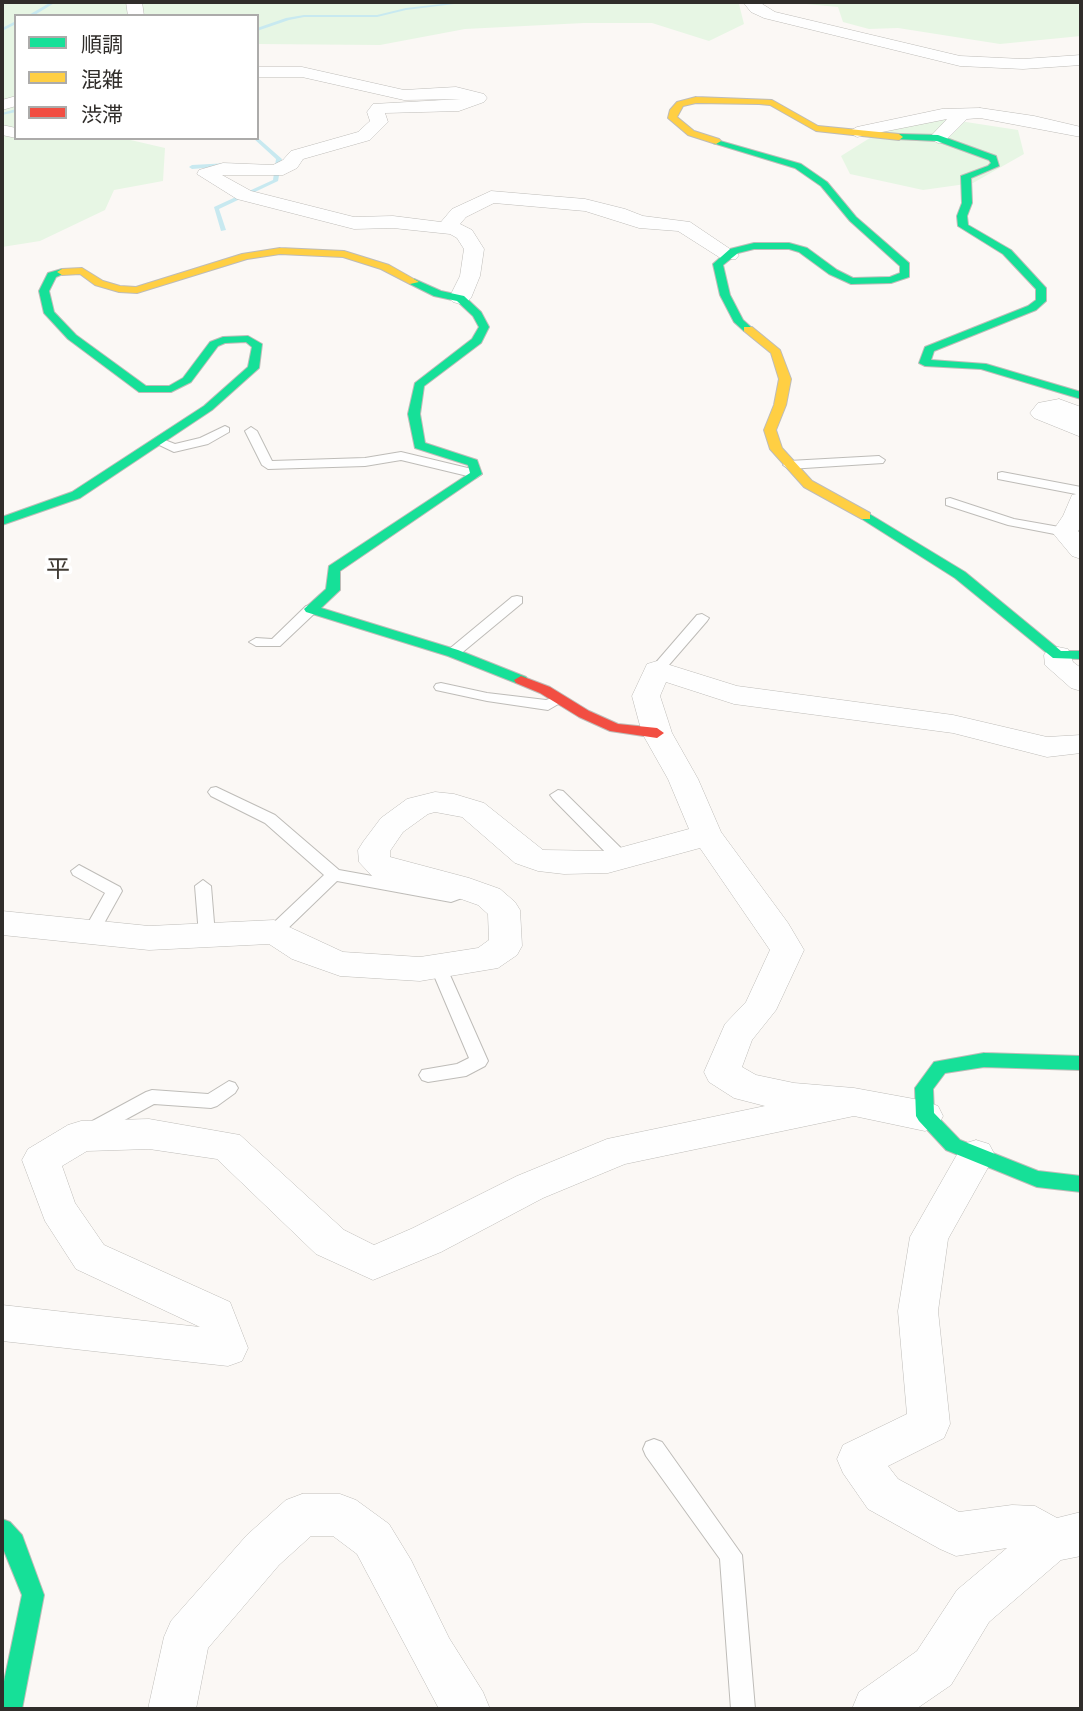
<!DOCTYPE html>
<html>
<head>
<meta charset="utf-8">
<style>
	body { margin:0 }
	#map { position:relative; width:1083px; height:1711px; overflow:hidden; background:#fbf8f5; font-family:"Zilla Slab","Noto Sans JP",serif }
	canvas { display:block }
	.frame { position:absolute; inset:0; border:4px solid #302d2a; pointer-events:none }
	.legend { position:absolute; left:14px; top:14px; width:245px; height:126px; box-sizing:border-box; background:#fff; border:2px solid #acabaa; margin:0; padding:9px 12px; list-style:none; font-size:21px; color:#302d2a }
	.legend li { display:flex; align-items:center; gap:14px; height:35px }
	.legend b { width:35px; border:2px solid #acabaa }
</style>
</head>
<body>
<div id="map">
<canvas width="1083" height="1711"></canvas>
<div class="frame"></div>
<ul class="legend">
<li><b style="height:9px;background:#16e098"></b>順調</li>
<li><b style="height:9px;background:#ffcf43"></b>混雑</li>
<li><b style="height:9px;background:#f24e42"></b>渋滞</li>
</ul>
</div>
<script>
const context = document.querySelector('canvas').getContext('2d');
context.lineJoin = 'round';
function paint(path, color) { context.fillStyle = color; context.fill(path, 'evenodd'); }
const poly = rows => new Path2D(rows.map(r => 'M' + r).join(''));
function trace(path, color, width, dash) { context.strokeStyle = color; context.lineWidth = width; context.lineCap = dash ? 'butt' : 'round'; context.setLineDash(dash || []); context.stroke(path); }
function label(font, color, halo, rows, align = 'center') {
  context.font = font + ' "Zilla Slab","Noto Sans JP",serif'; context.lineWidth = 7; context.setLineDash([]); context.textBaseline = 'middle'; context.strokeStyle = halo; context.fillStyle = color; for (const [text, x, y, turn = 0] of rows) {
    context.save(); context.translate(x, y); context.rotate((+turn || 0) * Math.PI / 180); context.textAlign = isNaN(turn) ? turn : align; if (halo) context.strokeText(text, 0, 0); context.fillText(text, 0, 0); context.restore();
  }
}
const green = poly([
	[2,2,734,2,739,4,744,24,709,41,652,23,584,23,465,29,380,45,257,44,257,16,16,16,16,138,122,138,165,148,163,181,114,190,105,210,40,241,2,247],
	[785,2,1081,2,1081,36,1000,44,898,28,869,29,843,22,838,7],
	[940,118,1018,130,1024,154,973,183,923,190,850,174,841,156,897,121]
]);
const stream = poly([
	[51,2,56,2,33,16,27,16,51,2],
	[459,2,470,2,406,10,377,17,304,17,289,20,257,31,257,28,286,18,304,15,377,15,406,8,459,2],
	[16,21,16,24,2,31,2,28,16,21],
	[16,109,16,112,2,115,2,113,16,109],
	[257,137,282,159,278,181,219,209,226,230,221,231,214,207,273,180,276,159,253,138,257,137],
	[229,163,232,165,231,166,192,169,189,167,192,165,229,163]
]);
const lane = poly([
	[225,426,229,428,229,432,208,444,174,452,151,441,157,437,175,444,200,438,225,426],
	[251,427,257,431,272,461,365,458,401,452,480,471,482,474,476,478,401,460,365,466,268,469,262,465,245,431,251,427],
	[879,456,885,460,883,463,789,469,783,465,789,461,879,456],
	[1002,472,1081,487,1081,495,998,479,998,473,1002,472],
	[950,498,1014,519,1065,528,1071,532,1065,536,1008,525,946,505,946,499,950,498],
	[517,596,522,597,522,603,458,656,448,656,446,653,448,650,512,597,517,596],
	[311,605,318,609,316,612,280,646,256,646,249,642,256,638,272,639,306,606,311,605],
	[702,614,709,618,707,621,662,673,652,673,650,670,652,667,697,615,702,614],
	[441,683,487,693,546,700,560,695,567,699,548,710,487,701,436,690,434,687,436,684,441,683],
	[216,787,275,815,339,870,450,890,467,884,475,890,473,894,451,902,337,881,280,936,268,936,266,932,268,928,324,875,265,823,211,796,208,792,211,788,216,787],
	[558,790,563,791,627,854,629,858,627,862,615,862,553,799,550,795,558,790],
	[79,865,120,887,122,891,97,936,91,938,85,936,83,932,105,893,73,875,71,871,79,865],
	[203,880,211,886,215,935,213,939,207,941,201,939,199,935,195,886,203,880],
	[438,960,444,962,446,966,488,1061,485,1066,466,1076,428,1082,422,1080,419,1075,422,1070,457,1064,469,1058,430,966,432,962,438,960],
	[229,1081,235,1083,238,1088,235,1093,217,1106,211,1108,154,1104,97,1135,91,1137,85,1135,82,1130,85,1125,146,1092,152,1090,208,1094,229,1081],
	[654,1439,662,1442,742,1555,755,1709,731,1709,720,1559,646,1456,643,1449,646,1442,654,1439]
]);
const street = poly([
	[126,2,142,2,144,16,128,16,126,2],
	[743,2,759,2,775,12,960,56,1023,59,1081,55,1081,65,1023,69,960,66,764,18,751,12,743,2],
	[257,67,302,67,404,90,456,87,484,94,487,98,484,102,459,111,385,113,388,122,370,140,303,159,297,168,283,175,222,175,251,191,354,217,393,216,441,222,452,209,491,191,585,199,625,209,643,216,690,222,739,255,736,259,722,259,678,231,639,228,585,211,494,203,466,217,460,224,472,230,484,249,480,276,471,298,467,302,460,304,453,302,449,298,460,276,464,249,457,238,450,234,393,228,354,229,237,199,197,174,199,170,223,163,273,165,283,160,291,151,358,132,370,121,367,112,373,104,461,99,404,100,302,77,257,77,257,67],
	[16,96,16,106,2,110,2,100,16,96],
	[980,108,1034,116,1081,127,1081,137,980,118,967,119,944,142,938,143,929,138,947,119,857,137,848,132,857,127,942,109,980,108],
	[2,125,16,128,16,138,2,135,2,125],
	[1059,399,1081,407,1081,437,1034,418,1030,413,1038,403,1059,399],
	[1081,493,1081,527,1078,531,1081,535,1081,559,1072,556,1052,532,1063,516,1072,495,1081,493],
	[1058,647,1068,649,1073,662,1081,668,1081,691,1071,688,1045,665,1044,655,1048,649,1058,647],
	[657,661,737,686,953,715,1047,737,1081,735,1081,753,1047,757,953,733,734,704,666,682,660,696,672,733,698,779,721,832,788,923,804,950,776,1010,752,1040,742,1067,756,1075,794,1083,854,1088,925,1101,938,1106,943,1116,938,1126,925,1131,854,1116,625,1164,543,1198,441,1252,373,1280,316,1254,217,1159,149,1149,87,1151,62,1166,75,1203,104,1245,230,1302,248,1348,242,1361,228,1366,2,1341,2,1305,200,1327,76,1269,45,1221,22,1160,28,1149,68,1125,81,1121,149,1119,240,1135,344,1230,374,1245,413,1228,517,1176,607,1139,765,1106,734,1098,709,1082,704,1072,725,1024,746,1002,770,950,700,848,608,873,564,874,538,871,515,863,462,817,435,812,428,814,403,832,390,851,390,857,469,878,500,889,515,902,520,910,522,946,517,955,498,968,420,981,340,976,292,959,269,944,149,950,2,935,2,911,149,926,274,920,343,952,420,957,478,948,489,940,488,914,478,905,461,899,373,877,359,862,358,850,363,842,381,818,407,799,435,792,454,794,484,803,543,850,608,851,689,829,668,779,642,733,632,696,647,664,657,661],
	[976,1140,989,1144,995,1155,948,1239,938,1311,950,1424,944,1438,888,1466,898,1479,959,1512,1012,1505,1035,1506,1057,1518,1081,1512,1081,1556,1061,1560,989,1622,951,1685,916,1709,852,1709,859,1692,917,1651,957,1590,1007,1548,956,1556,940,1549,868,1509,843,1473,837,1459,843,1445,907,1414,898,1311,910,1237,963,1144,976,1140],
	[302,1494,340,1494,356,1500,389,1524,411,1560,449,1638,483,1692,490,1709,439,1709,357,1554,333,1536,311,1536,279,1565,208,1648,196,1709,148,1709,164,1637,171,1621,247,1535,286,1500,302,1494]
]);
const fast = poly([
	[899,134,938,135,996,156,999,166,971,178,972,203,967,216,968,225,1011,250,1046,288,1046,301,1036,310,934,351,931,360,986,364,1081,392,1081,399,981,369,925,366,919,363,925,347,1028,306,1036,300,1036,289,1003,254,958,226,957,216,962,203,961,176,988,166,991,163,989,160,937,141,896,139,895,137,899,134],
	[713,139,801,164,827,182,856,217,909,263,909,277,891,283,851,284,829,274,799,252,789,249,754,249,738,253,723,265,730,295,743,320,753,329,744,331,734,322,720,295,713,264,730,249,754,243,789,243,807,248,837,270,853,278,890,277,900,273,900,266,850,221,821,186,795,168,713,143,713,139],
	[62,269,67,272,56,277,49,291,54,312,76,335,146,386,169,386,183,378,210,342,223,337,248,336,262,344,259,368,212,410,80,498,2,525,2,517,72,492,204,406,248,367,252,347,246,342,225,343,218,346,191,382,171,392,139,392,68,339,44,313,39,291,48,273,62,269],
	[414,279,441,291,464,296,481,312,489,327,481,343,424,386,420,414,425,443,477,460,482,474,340,571,340,590,321,608,458,650,526,677,528,680,526,683,516,683,448,656,306,612,304,609,326,589,329,566,470,473,468,465,415,448,408,414,415,383,472,339,479,327,473,316,457,301,434,296,410,284,410,280,414,279],
	[866,512,965,572,1061,651,1081,651,1081,659,1053,658,955,578,862,519,862,513,866,512],
	[984,1053,1081,1056,1081,1070,984,1067,945,1073,933,1089,934,1113,960,1140,1038,1171,1081,1176,1081,1192,1037,1187,946,1150,919,1121,916,1116,915,1088,934,1062,984,1053],
	[2,1519,10,1522,22,1535,44,1595,22,1709,2,1709,2,1691,22,1595,2,1546,2,1519]
]);
const slow = poly([
	[696,97,772,100,818,126,899,134,903,137,899,140,816,131,770,105,759,104,696,103,683,106,677,117,694,131,719,139,721,141,716,144,688,135,668,118,670,110,677,102,696,97],
	[280,248,344,251,389,265,419,282,410,284,381,269,343,257,280,254,247,259,137,293,119,292,95,285,80,274,62,275,57,272,62,269,82,268,103,281,120,286,136,287,242,254,280,248],
	[744,327,752,327,780,350,791,379,786,405,776,430,782,448,812,481,870,513,870,519,862,519,804,487,770,449,764,430,774,405,779,379,771,353,744,331,744,327]
]);
const jam = poly([
	[521,676,550,687,589,711,618,724,657,728,664,733,657,738,610,731,579,717,540,693,516,683,514,680,521,676]
]);
const neighbourhoodNames = [
	["平",58,570]
];
paint(green, '#e7f6e4');
paint(stream, '#c8e9f0');
trace(lane, '#bebcb8', 2);
trace(street, '#bebcb8', 1);
trace(fast, '#bebcb8', 2);
trace(slow, '#bebcb8', 2);
trace(jam, '#bebcb8', 2);
paint(lane, '#fefefe');
paint(street, '#fefefe');
paint(fast, '#16e098');
paint(slow, '#ffcf43');
paint(jam, '#f24e42');
label('24px', '#3f3a33', '#fff', neighbourhoodNames);
</script>
</body>
</html>
